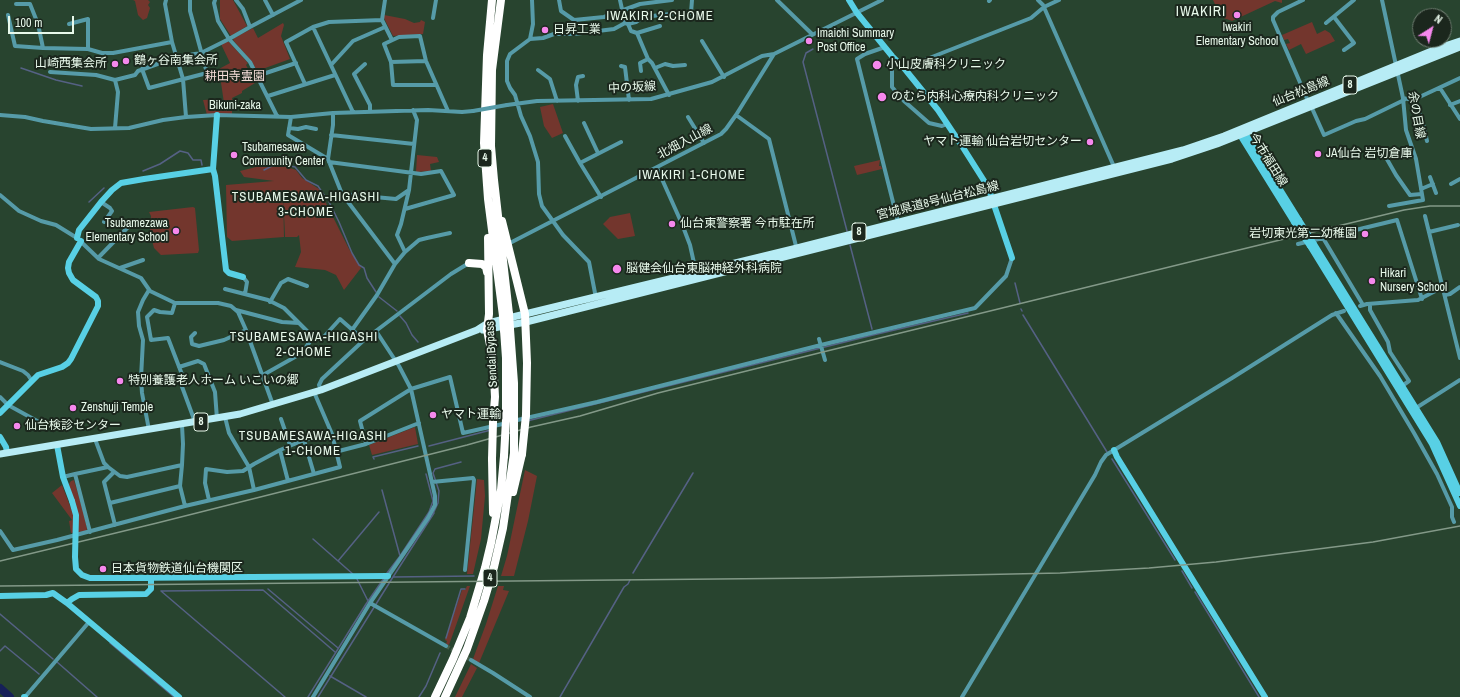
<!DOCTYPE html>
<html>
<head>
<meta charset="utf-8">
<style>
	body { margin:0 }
	#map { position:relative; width:1460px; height:697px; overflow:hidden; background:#28442f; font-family:"Archivo Narrow",sans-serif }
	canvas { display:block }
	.north { position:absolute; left:1412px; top:8px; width:40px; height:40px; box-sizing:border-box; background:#1b271d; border:1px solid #6d7b6f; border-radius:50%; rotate:36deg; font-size:11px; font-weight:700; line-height:16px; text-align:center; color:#e8f9eb }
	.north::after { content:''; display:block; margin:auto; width:14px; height:18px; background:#f688ed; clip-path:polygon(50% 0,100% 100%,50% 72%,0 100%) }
	.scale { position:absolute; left:8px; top:16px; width:66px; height:18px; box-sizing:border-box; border:2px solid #e8f9eb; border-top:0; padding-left:5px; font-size:12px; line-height:14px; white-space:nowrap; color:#e8f9eb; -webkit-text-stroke:3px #1b271d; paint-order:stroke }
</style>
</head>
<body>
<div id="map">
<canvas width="1460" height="697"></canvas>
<div class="north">N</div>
<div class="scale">100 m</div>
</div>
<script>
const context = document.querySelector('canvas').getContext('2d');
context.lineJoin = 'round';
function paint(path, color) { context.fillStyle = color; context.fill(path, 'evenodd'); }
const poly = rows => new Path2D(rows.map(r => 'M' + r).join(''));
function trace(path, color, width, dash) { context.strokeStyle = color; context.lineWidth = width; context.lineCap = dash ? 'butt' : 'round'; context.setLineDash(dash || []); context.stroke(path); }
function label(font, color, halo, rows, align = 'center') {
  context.font = font + ' "Archivo Narrow","Noto Sans JP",sans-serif'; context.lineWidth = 4; context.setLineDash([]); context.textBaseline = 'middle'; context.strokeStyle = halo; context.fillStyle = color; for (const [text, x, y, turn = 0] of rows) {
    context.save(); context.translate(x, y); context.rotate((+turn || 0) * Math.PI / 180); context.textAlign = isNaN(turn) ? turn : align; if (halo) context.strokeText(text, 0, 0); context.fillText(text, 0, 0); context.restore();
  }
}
const green = poly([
	[133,0,148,0,150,2,148,5,150,8,147,18,143,20,138,15,135,1],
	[220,0,233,0,247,26,231,36,220,19],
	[1213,0,1282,0,1282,3,1275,1,1232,21,1221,17],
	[384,15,405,19,414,23,420,22,421,20,425,22,423,34,393,36,384,18],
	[1312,22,1317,34,1325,30,1330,33,1335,41,1306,54,1301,44,1289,50,1286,44,1290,43,1288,39,1284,40,1282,35],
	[283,23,284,25,281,36,290,59,257,71,252,62,233,40,234,38,253,28,258,38],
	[225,42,229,42,248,63,246,65,255,83,242,91,242,93,232,98,233,103,226,104,232,105,232,114,207,115,203,100,221,99,224,103,219,69,230,63,221,44],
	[553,104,563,133,552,138,544,126,540,107],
	[417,155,437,157,439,162,430,164,431,171,416,172],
	[880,160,879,166,881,166,882,169,857,175,854,166],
	[268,164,279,164,293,169,296,170,302,178,319,189,349,249,361,268,344,290,336,275,325,270,295,267,301,252,299,235,297,237,285,237,285,236,283,192,284,237,232,241,227,237,226,185,274,181,244,177,240,171],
	[193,207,195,208,199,250,198,253,161,255,154,248,150,232,151,216,149,212],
	[630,213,635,236,618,239,603,224,610,217],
	[415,427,418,444,372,455,369,445],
	[525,470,537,476,528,521,514,576,501,576,507,556],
	[477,479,484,480,485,496,481,539,473,574,467,574],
	[74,480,84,514,87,529,86,531,71,533,69,521,72,520,52,493,62,485,72,511,69,484,71,481],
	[467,586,470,586,449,645,446,644,447,641,445,640,462,590,465,590],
	[498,586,504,586,503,590,509,591,479,663,473,659,486,624],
	[471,664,477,668,462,697,455,697]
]);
const stream = poly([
	[813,49,806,53,803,62,847,231],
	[21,68,56,80,82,86],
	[264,170,278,163,295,167,306,180,318,186,324,195],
	[143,171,160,164,180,151,188,153,193,160,201,160,202,165],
	[89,202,104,188],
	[329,202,339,222,352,253,359,265,364,268,367,278,376,292],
	[850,245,872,329],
	[1015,283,1020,303],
	[379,297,397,311],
	[1021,309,1022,311],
	[1023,315,1107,452],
	[400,316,406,323,412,335,418,342],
	[527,421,873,335,968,313],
	[429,446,491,430],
	[374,459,373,457,418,446],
	[1112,459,1175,560],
	[382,490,400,556,387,573],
	[434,513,393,577,474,576],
	[433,514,438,503,439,491,433,473,435,469,461,462],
	[313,539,354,575],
	[400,556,429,512,433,501,426,474],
	[338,561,379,512],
	[1182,571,1192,588],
	[633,573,693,473],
	[357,579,368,601],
	[268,589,338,648],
	[161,591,263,590,335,652],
	[161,591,285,697],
	[1195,592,1259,697],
	[0,614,53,659],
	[446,638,461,589,465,589],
	[110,643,174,697],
	[0,651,5,646,39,674],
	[57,662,97,697],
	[330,676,366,697],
	[308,697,366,604,384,578],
	[318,697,393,577],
	[419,697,426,686,440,653],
	[560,697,624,587,628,584,630,580]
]);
const river = poly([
	[0,688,10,697]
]);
const streetTunnel = poly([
	[446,646,471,660]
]);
const street = poly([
	[166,0,165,4,172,42,183,79,186,117],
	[215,0,214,3,218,21,229,39,250,62,277,116],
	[236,0,243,9,250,27],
	[265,0,273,15],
	[385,0,382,20,392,40],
	[532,0,533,24,530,39,510,54,507,61,507,81,510,88,515,95,521,116,530,136,538,162,539,194,542,206,563,235,589,262,595,293,597,297],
	[559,0,561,11,574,20,604,17,640,4,672,0],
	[620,0,625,23],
	[777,0,812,34],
	[1038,0,1043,5,1115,169],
	[1303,0,1278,12,1273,17,1273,20,1308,101],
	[1382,0,1403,98,1406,130,1416,159,1423,200,1389,206],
	[989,1,990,0],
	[16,4,30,4,38,24,43,48],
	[8,15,15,46,43,48,88,49,102,53,113,53,172,42],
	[1334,17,1354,43,1344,50],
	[433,18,436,0],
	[1326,23,1354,0],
	[69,24,88,19,88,49],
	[660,26,637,33,631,31,628,24,636,22,643,17,679,13,691,13,692,0],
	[313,27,353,112],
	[637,33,648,59,652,63,669,95],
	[530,39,543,38,554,34,574,34,614,29,625,23,628,24],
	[702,41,724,77],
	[885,47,865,54,857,59,898,222],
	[892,56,892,87,904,101,929,123,942,126,947,124],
	[391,62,426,61],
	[365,64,354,74,370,105,370,112],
	[331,65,353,41,385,27],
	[621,66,625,67,629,100],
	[655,68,665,64,673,66,685,65],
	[904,68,1031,18,1044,7,1059,0],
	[142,69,149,88,207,73,190,11,190,0],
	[538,70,550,79,557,101],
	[641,71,640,63,648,59],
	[50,72,96,75,115,80,135,75,138,71,177,57,201,53,229,39,250,27,301,0],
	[257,76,296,63],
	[305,84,286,42,313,27,329,22,382,20],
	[436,85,393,85,391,62,384,44,399,37,420,36,426,61,448,111],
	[1440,88,1460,119],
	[268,96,335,75],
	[1403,98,1413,100,1460,78],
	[1413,100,1422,119,1427,141],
	[578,101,576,85,578,77,583,76],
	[507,105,537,101,651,99,712,82,762,56,774,54],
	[1450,105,1460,101],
	[1311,106,1324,135,1356,121,1365,119,1404,100],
	[0,115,25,117,43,121,91,129,129,128,163,120,186,117,217,115,291,117,333,113,428,110,462,112,473,111],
	[736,115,769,139,797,250],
	[291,117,288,135,328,159,342,194,395,264],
	[688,117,704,143],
	[584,123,598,153],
	[115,128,118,92,115,80],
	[289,128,298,129,306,127,316,129],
	[331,135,414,144],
	[565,136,580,163,601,197],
	[1384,154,1396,175,1410,195,1422,194],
	[328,159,333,125,333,113],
	[329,162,421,174,441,171,454,195,405,209],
	[580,163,621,142],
	[657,168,682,224,690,245,696,272],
	[1430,177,1436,193],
	[1451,184,1460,179],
	[1421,189,1433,184],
	[342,194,396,199,409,190],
	[0,195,19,211,41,221,56,225,77,238,99,259,141,278,150,291,175,303,218,303,231,306,238,312,246,330,273,405],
	[101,202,110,208,112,211,104,222],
	[1425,216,1460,358],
	[1429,232,1458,225],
	[1323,238,1363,305],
	[508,244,721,134,726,129,736,115,774,54,882,0],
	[1298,244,1397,220,1422,299],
	[405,252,397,235,401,224,409,190,417,120,413,110],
	[98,258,132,223],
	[120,268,143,260],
	[243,277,247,282,245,294],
	[225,289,268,300,284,308,313,337,321,340,340,319,364,340],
	[1445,295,1450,294,1460,287],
	[270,302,281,283,288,279,307,286],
	[175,303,172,313,160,312,154,310,147,317,151,340,168,338,183,377,181,384,195,422],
	[1370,304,1370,310,1388,342,1390,352,1409,381,1402,386],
	[1360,306,1367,304,1418,300,1443,287],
	[236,310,282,322,299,323],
	[1336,313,1380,376,1414,433,1437,474,1452,507,1452,517,1454,522],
	[352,330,377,295,395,264,405,252,419,240,427,238,450,233],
	[195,333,191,337,192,344,199,346,224,340,246,330],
	[819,339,825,360],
	[0,362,23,371,28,375,32,381],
	[179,367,198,361,204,364,215,392,217,419],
	[263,375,302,353,313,337],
	[321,390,319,385,322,379,364,340,451,274,469,263],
	[314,392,332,434],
	[0,397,8,405,39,422,52,423],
	[1416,408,1460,380],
	[225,417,229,433,249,467,254,490],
	[281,419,290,445],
	[513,421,597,402,821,345,975,308,1006,276,1012,258],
	[149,430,142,393,141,378,143,340,139,326,138,312,143,300,149,290],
	[95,439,104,463,108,467],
	[366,444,360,421,411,389,450,377,463,433,507,423],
	[335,452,366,444,419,423],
	[182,465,183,444,182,425],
	[114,472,104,482,115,525],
	[75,474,108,467,120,476,127,477,182,465,180,486,185,506],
	[63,477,75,474,90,532],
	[288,481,280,450,304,440],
	[432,482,473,478,474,480,465,570],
	[209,500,205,483,206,469,227,472,243,471,254,464,280,450],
	[110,503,180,486],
	[0,531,13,550,57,540,185,506,254,490,340,467,332,434,304,440,314,474],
	[370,603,446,646],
	[471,660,493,673,530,697],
	[25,697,89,622],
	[313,697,370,603,428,518,435,505,435,496,411,389,399,366,376,331],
	[962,697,1095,475,1101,462,1106,455,1232,378,1332,315,1344,311]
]);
const secondary = poly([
	[849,0,857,13,892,56,904,68,938,110,962,146,988,187,1012,258],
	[1241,130,1245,133,1299,220],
	[1240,131,1240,135,1294,222],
	[213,169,215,176,226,270,229,273,243,277],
	[77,238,79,230,101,202,112,190,121,183,144,179,213,169,217,115],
	[1314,244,1437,442,1460,493],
	[1310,246,1432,444,1460,506],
	[0,413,38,375,62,367,68,363,71,359,98,306,98,301,96,297,73,280,69,273,68,268,69,262,81,241],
	[0,437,6,447,7,453],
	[57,445,63,477,72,501],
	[1114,450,1117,457,1265,697],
	[116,578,388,576],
	[151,578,151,589,146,594,79,595,72,599,67,603,179,697],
	[0,596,46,595,53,593,67,603],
	[24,697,25,697]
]);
const primary = poly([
	[483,330,526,322,1172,159,1217,144,1460,47],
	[0,454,240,414,321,390,477,330,488,323,797,248,1183,150,1224,136,1439,48,1460,41]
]);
const highway = poly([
	[492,0,487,55,484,143,488,199,503,316],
	[501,0,492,70,491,146,494,180,509,314],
	[502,221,525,314,527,363,526,415],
	[488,238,489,314,487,330,493,360,494,378,495,397,493,422],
	[469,263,482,264,486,267,487,272],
	[510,329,514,383,514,418],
	[504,330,506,358,506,420],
	[492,459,493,513],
	[513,492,522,454],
	[435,697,453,659,470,618,485,568,491,543,501,490,504,456],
	[445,697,467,649,484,601,494,567,503,528,514,453]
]);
const rail = poly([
	[0,561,157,523,467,445,531,427,580,416,658,393,823,352,1214,256,1404,210,1430,206,1460,206],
	[0,586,821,578,1060,573,1149,568,1216,562,1373,542,1460,526]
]);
const streetBridge = poly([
	[473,111,507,105]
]);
const secondaryBridge = poly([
	[1299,220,1314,244],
	[1294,222,1310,246],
	[72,501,76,515,75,557,76,569,82,575,90,578,116,578]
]);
const highwayBridge = poly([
	[509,314,510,329],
	[503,316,504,330],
	[514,453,514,418],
	[522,454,526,415],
	[504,456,506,420],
	[492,459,493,422]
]);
const markers = [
	[1237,15,4,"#f688ed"],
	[545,30,4,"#f688ed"],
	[809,41,4,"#f688ed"],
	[126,61,4,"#f688ed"],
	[115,64,4,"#f688ed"],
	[877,65,5,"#f688ed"],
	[882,97,5,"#f688ed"],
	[1090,142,4,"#f688ed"],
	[1318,154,4,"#f688ed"],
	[234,155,4,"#f688ed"],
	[672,224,4,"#f688ed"],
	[176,231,4,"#f688ed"],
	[1365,234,4,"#f688ed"],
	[617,269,5,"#f688ed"],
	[1372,281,4,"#f688ed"],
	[120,381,4,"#f688ed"],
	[73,408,4,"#f688ed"],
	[433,415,4,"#f688ed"],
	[17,426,4,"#f688ed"],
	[103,569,4,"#f688ed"]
];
const shields = [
	[1350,85,14],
	[485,158,14],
	[859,232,14],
	[201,422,14],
	[490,578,14]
];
const shieldNames = [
	["8",1350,85],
	["4",485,158],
	["8",859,232],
	["8",201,422],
	["4",490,578]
];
const poiNames = [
	["Iwakiri",1237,28,"center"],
	["Elementary School",1237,42,"center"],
	["日昇工業",553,30],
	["Imaichi Summary",817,34],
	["Post Office",817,48],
	["鶴ヶ谷南集会所",134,61],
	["山崎西集会所",107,64,"right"],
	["小山皮膚科クリニック",886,65],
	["のむら内科心療内科クリニック",891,97],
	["ヤマト運輸 仙台岩切センター",1082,142,"right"],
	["Tsubamesawa",242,148],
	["Community Center",242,162],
	["JA仙台 岩切倉庫",1326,154],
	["Tsubamezawa",168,224,"right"],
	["Elementary School",168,238,"right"],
	["仙台東警察署 今市駐在所",680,224],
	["岩切東光第二幼稚園",1357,234,"right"],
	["脳健会仙台東脳神経外科病院",626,269],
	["Hikari",1380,274],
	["Nursery School",1380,288],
	["特別養護老人ホーム いこいの郷",128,381],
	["Zenshuji Temple",81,408],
	["ヤマト運輸",441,415],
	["仙台検診センター",25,426],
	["日本貨物鉄道仙台機関区",111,569]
];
const parkNames = [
	["耕田寺霊園",235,77]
];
const streetNames = [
	["中の坂線",632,88,-3],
	["仙台松島線",1301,92,-22],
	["Bikuni-zaka",235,106],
	["余の目線",1416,115,80],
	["北畑入山線",685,142,-28],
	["今市福田線",1268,160,58],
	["宮城県道8号仙台松島線",938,201,-14],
	["Sendai Bypass",492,354,-93]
];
const neighbourhoodNames = [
	["IWAKIRI 2-CHOME",660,17],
	["IWAKIRI 1-CHOME",692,176],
	["TSUBAMESAWA-HIGASHI",306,198],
	["3-CHOME",306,213],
	["TSUBAMESAWA-HIGASHI",304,338],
	["2-CHOME",304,353],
	["TSUBAMESAWA-HIGASHI",313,437],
	["1-CHOME",313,452]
];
const quarterNames = [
	["IWAKIRI",1201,12]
];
paint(green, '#73362d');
trace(stream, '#556184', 1.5);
trace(river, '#162058', 8);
trace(streetTunnel, '#455f4b', 4, [4, 2]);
trace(street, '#569ba8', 4);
trace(secondary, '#58d0e5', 6);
trace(primary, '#b7ecf5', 7);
trace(highway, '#fff', 8);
trace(rail, '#839988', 1.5);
trace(streetBridge, '#569ba8', 4);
trace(secondaryBridge, '#58d0e5', 6);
trace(highwayBridge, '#fff', 8);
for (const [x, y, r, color] of markers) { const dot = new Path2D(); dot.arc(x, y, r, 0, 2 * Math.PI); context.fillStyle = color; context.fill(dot); trace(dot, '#1b271d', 1.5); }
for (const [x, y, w] of shields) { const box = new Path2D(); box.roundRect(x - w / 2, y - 9, w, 18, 3); context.fillStyle = '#1b271d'; context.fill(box); trace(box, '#e8f9eb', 1); }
label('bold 11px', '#e8f9eb', null, shieldNames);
label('12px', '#e8f9eb', '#1b271d', poiNames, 'left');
label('12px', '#f6deda', '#1b271d', parkNames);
label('12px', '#e8f9eb', '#1b271d', streetNames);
context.letterSpacing = '1px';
label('13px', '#e8f9eb', '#1b271d', neighbourhoodNames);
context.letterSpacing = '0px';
context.letterSpacing = '1px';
label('14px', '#e8f9eb', '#1b271d', quarterNames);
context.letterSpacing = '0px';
</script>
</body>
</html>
